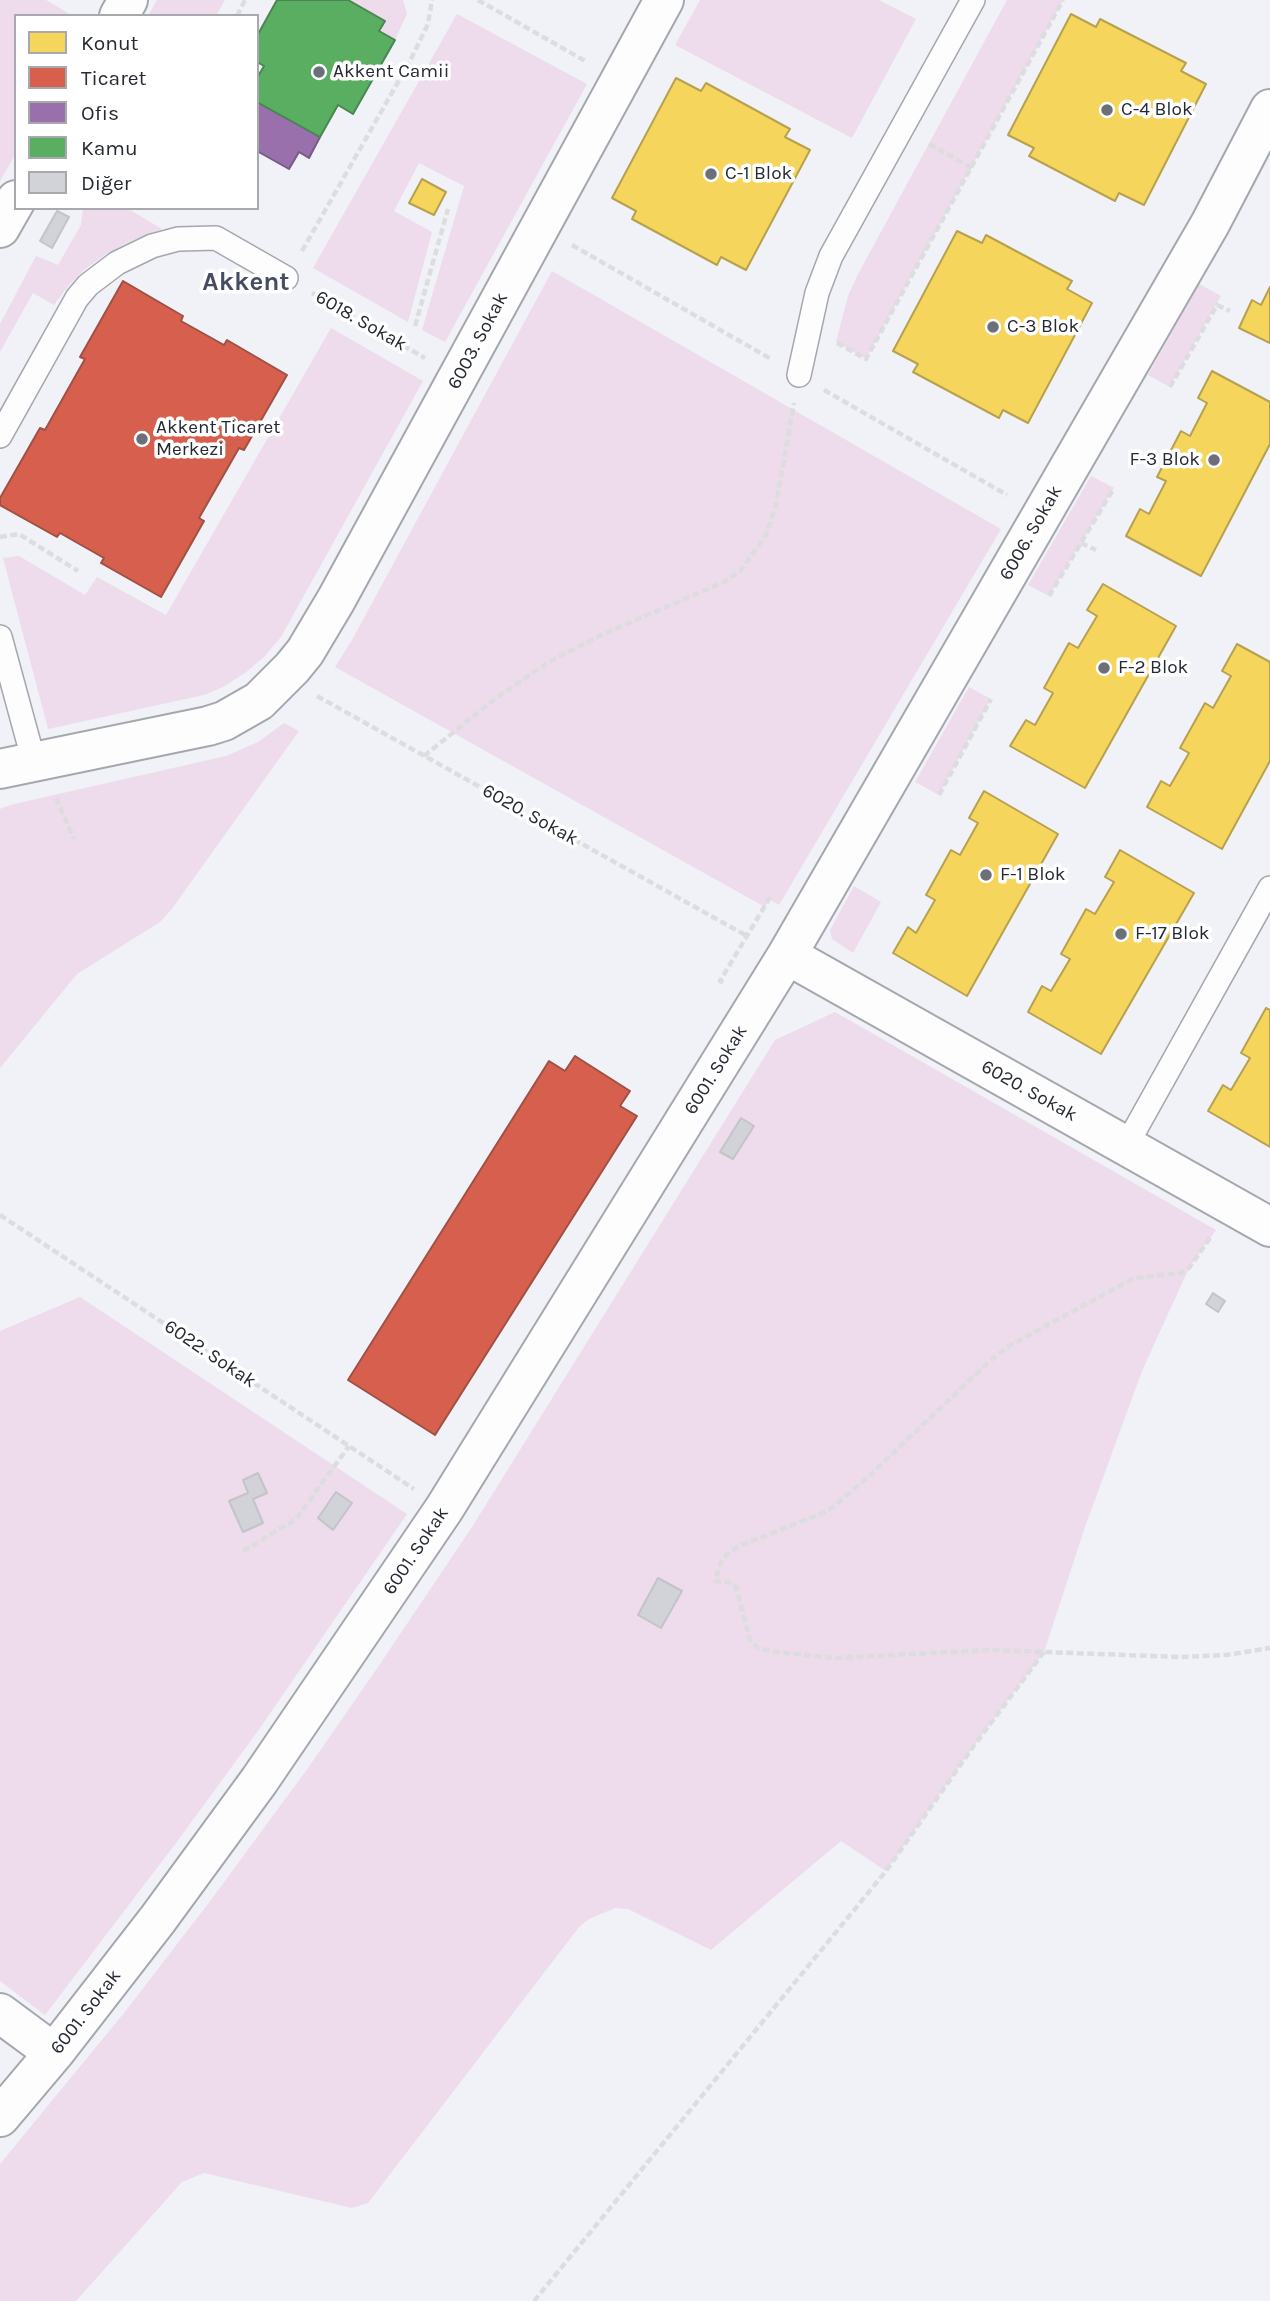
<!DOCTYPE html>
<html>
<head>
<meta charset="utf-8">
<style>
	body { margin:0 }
	#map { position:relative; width:1270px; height:2301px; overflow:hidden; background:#f0f2f8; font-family:Karla,sans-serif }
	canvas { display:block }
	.legend { position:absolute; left:14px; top:14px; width:245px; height:196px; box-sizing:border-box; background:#fff; border:2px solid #a8a9ad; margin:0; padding:9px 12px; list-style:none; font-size:21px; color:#252932 }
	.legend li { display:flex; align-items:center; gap:14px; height:35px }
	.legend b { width:35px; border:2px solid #a8a9ad }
</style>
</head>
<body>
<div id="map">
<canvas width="1270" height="2301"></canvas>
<ul class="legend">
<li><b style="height:19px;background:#f6d55c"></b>Konut</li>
<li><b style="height:19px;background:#d6604d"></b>Ticaret</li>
<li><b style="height:19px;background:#9970ab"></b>Ofis</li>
<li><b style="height:19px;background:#5aae61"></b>Kamu</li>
<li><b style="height:19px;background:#d2d2d9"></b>Diğer</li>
</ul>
</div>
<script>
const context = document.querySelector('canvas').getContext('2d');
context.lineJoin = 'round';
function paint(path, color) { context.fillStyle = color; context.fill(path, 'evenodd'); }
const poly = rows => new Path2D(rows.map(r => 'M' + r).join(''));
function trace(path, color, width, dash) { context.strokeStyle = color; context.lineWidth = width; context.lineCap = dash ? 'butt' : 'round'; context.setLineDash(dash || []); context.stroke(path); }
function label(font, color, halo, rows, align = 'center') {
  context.font = font + ' Karla,sans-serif'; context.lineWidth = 7; context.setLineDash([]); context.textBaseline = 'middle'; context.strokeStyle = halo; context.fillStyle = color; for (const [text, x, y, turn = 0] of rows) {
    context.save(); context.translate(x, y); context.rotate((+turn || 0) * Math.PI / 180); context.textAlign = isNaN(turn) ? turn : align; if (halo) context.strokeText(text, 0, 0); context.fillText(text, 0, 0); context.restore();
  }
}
const green = poly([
	[0,0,46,0,73,16,16,16,16,153,0,181],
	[157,0,225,0,216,16,148,16],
	[348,0,403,0,407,14,395,40,379,31,384,20],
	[700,0,879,0,916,19,852,138,675,45],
	[1007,0,1063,0,866,359,836,342,848,296,857,276],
	[457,14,587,84,445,342,422,330,464,186,419,163,394,211,432,232,408,322,313,268],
	[83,208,127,208,162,229,128,242,105,255,85,269,69,285,54,305,33,293,0,352,0,324,36,256,58,265,81,225],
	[552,271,1001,529,779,905,769,899,765,907,335,667,352,640],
	[1199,284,1221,296,1170,387,1148,375],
	[331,328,423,381,281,637,264,657,245,673,223,687,204,695,48,729,3,558,19,556,85,595,97,577,166,615],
	[1091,476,1114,488,1049,596,1028,585],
	[969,687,991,699,939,795,915,782],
	[284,723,299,731,171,910,160,922,77,974,0,1068,0,809,10,805,226,756,258,742],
	[854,886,881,902,853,953,832,939,830,930],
	[835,1012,1216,1230,1189,1268,1142,1371,1085,1527,1044,1652,973,1747,886,1871,841,1841,711,1950,628,1909,615,1908,589,1919,579,1927,368,2203,352,2208,204,2173,182,2182,76,2301,0,2301,0,2164,124,2013,211,1900,308,1768,378,1667,472,1527,775,1040],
	[740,1118,753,1126,733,1159,721,1152],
	[658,1579,682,1591,661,1628,638,1615],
	[80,1297,407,1514,260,1728,179,1839,45,2015,0,1981,0,1331],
	[258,1474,266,1493,253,1499,263,1522,243,1532,230,1501,248,1493,243,1480],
	[336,1492,352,1504,333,1529,318,1518]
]);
const homes = poly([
	[1071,14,1096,27,1100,19,1186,63,1181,71,1206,84,1144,205,1119,193,1115,201,1029,156,1034,148,1008,135,1071,14],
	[676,78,701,91,706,83,790,129,785,137,810,150,746,270,721,257,717,265,632,219,636,211,612,198,676,78],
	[422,179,446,192,434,215,409,203,422,179],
	[957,231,982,243,986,235,1072,281,1067,289,1092,303,1028,423,1003,410,999,418,913,372,918,364,893,351,957,231],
	[1270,287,1270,343,1239,328,1252,300,1261,305,1270,287],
	[1212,371,1270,402,1270,444,1201,576,1126,536,1140,509,1149,514,1166,481,1157,477,1181,431,1190,436,1207,403,1198,398,1212,371],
	[1103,584,1176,626,1085,788,1010,746,1026,720,1035,725,1053,693,1044,688,1069,643,1078,648,1097,616,1087,610,1103,584],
	[1237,644,1270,662,1270,761,1222,849,1147,807,1161,781,1170,786,1189,753,1180,748,1205,703,1213,708,1231,676,1222,671,1237,644],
	[984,791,1058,834,967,996,893,953,908,927,916,933,935,900,926,895,951,850,960,855,978,823,969,818,984,791],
	[1120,850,1194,893,1101,1054,1028,1012,1042,986,1051,991,1070,959,1061,954,1086,909,1095,914,1114,882,1105,877,1120,850],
	[1266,1008,1270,1010,1270,1147,1208,1111,1223,1085,1231,1090,1250,1058,1241,1053,1266,1008]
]);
const shops = poly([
	[123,281,183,316,181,321,224,345,227,340,287,375,244,450,239,448,199,518,204,521,161,597,101,563,104,558,60,533,57,537,0,505,0,498,40,428,45,430,85,359,80,357,123,281],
	[575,1056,630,1091,620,1106,637,1116,435,1435,348,1380,549,1061,565,1071,575,1056]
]);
const offices = poly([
	[257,102,320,137,309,158,299,152,289,169,257,151,257,102]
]);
const public = poly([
	[277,0,348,0,385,21,379,31,395,40,353,114,338,105,320,137,257,102,257,78,264,66,257,62,257,36,277,0]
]);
const building = poly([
	[57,211,69,217,52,248,40,241,57,211],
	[741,1118,754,1126,733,1159,720,1152,741,1118],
	[1213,1293,1225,1301,1218,1312,1206,1304,1213,1293],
	[258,1473,267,1493,253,1499,263,1523,243,1532,229,1501,248,1493,243,1480,258,1473],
	[336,1492,352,1503,333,1530,318,1518,336,1492],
	[658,1578,682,1591,661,1628,638,1615,658,1578]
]);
const path = poly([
	[478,0,587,62],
	[237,16,245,0],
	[929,144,972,168],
	[572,245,771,359],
	[302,251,410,61,428,24,432,0],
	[312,293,425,358],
	[415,326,448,209],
	[837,343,866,359,1063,0],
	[1170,387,1217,305,1230,311],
	[824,390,1007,495],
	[0,537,19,534,78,571],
	[1081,543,1096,550],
	[1049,596,1114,488],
	[317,696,747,936],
	[424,756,496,698,549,662,599,636,724,582,741,570,766,535,776,505,794,403],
	[939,795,991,699],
	[56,798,74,839],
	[723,983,720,981,769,899,773,902],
	[0,1215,414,1489],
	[1210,1238,1189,1268,1181,1273,1134,1278,1009,1346,992,1359,869,1476,834,1506,823,1513,739,1546,728,1553,721,1562,715,1581,729,1582,736,1587,750,1640,758,1648,777,1652,835,1658,990,1650,1180,1657,1226,1655,1270,1648],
	[243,1551,296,1519,349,1446],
	[534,2301,886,1871,973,1747,1044,1652]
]);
const service = poly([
	[799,375,817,293,831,256,973,0],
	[0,436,77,298,88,285,117,263,152,246,178,239,216,238,286,278],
	[0,637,34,762],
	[1126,1146,1270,888]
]);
const minor = poly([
	[119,16,128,0],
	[0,228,16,200],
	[0,769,208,726,224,721,259,701,292,668,305,652,336,600,664,0],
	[787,955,1270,1227],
	[0,2013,54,2053],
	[0,2117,54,2053,158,1919,259,1781,444,1509,787,955,1210,224,1270,109]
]);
const markers = [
	[319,72,7,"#6c6f77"],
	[1107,110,7,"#6c6f77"],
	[711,174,7,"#6c6f77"],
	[993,327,7,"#6c6f77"],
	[142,439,7,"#6c6f77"],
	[1214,460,7,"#6c6f77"],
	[1104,668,7,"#6c6f77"],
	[986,875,7,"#6c6f77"],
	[1121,934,7,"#6c6f77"]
];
const poiNames = [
	["Akkent Camii",333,72],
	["C-4 Blok",1121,110],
	["C-1 Blok",725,174],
	["C-3 Blok",1007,327],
	["Akkent Ticaret",156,428],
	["Merkezi",156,450],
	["F-3 Blok",1200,460,"right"],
	["F-2 Blok",1118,668],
	["F-1 Blok",1000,875],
	["F-17 Blok",1135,934]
];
const streetNames = [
	["6018. Sokak",361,321,30],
	["6003. Sokak",478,341,-62],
	["6006. Sokak",1031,533,-60],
	["6020. Sokak",530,815,29],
	["6001. Sokak",716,1070,-58],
	["6020. Sokak",1029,1091,29],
	["6022. Sokak",210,1354,34],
	["6001. Sokak",416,1551,-56],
	["6001. Sokak",86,2012,-52]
];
const districtNames = [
	["Akkent",246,283]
];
paint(green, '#eedbec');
paint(homes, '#f6d55c');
trace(homes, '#b7a14f', 2);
paint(shops, '#d6604d');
trace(shops, '#a15045', 2);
paint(offices, '#9970ab');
trace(offices, '#765b87', 2);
paint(public, '#5aae61');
trace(public, '#4a8653', 2);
paint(building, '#d2d2d9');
trace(building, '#c4c3ca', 2);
trace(service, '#a5a7ae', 26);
trace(minor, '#a5a7ae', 42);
trace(path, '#dcddde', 4.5, [7, 3.5]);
trace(service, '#fdfdfe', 23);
trace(minor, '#fdfdfe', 38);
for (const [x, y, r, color] of markers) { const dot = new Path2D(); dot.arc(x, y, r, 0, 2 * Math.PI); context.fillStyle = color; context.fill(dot); trace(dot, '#fff', 2.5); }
label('19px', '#252932', '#fff', poiNames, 'left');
label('19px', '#252932', '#fff', streetNames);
label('bold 26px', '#454d62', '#fff', districtNames);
</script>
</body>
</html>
